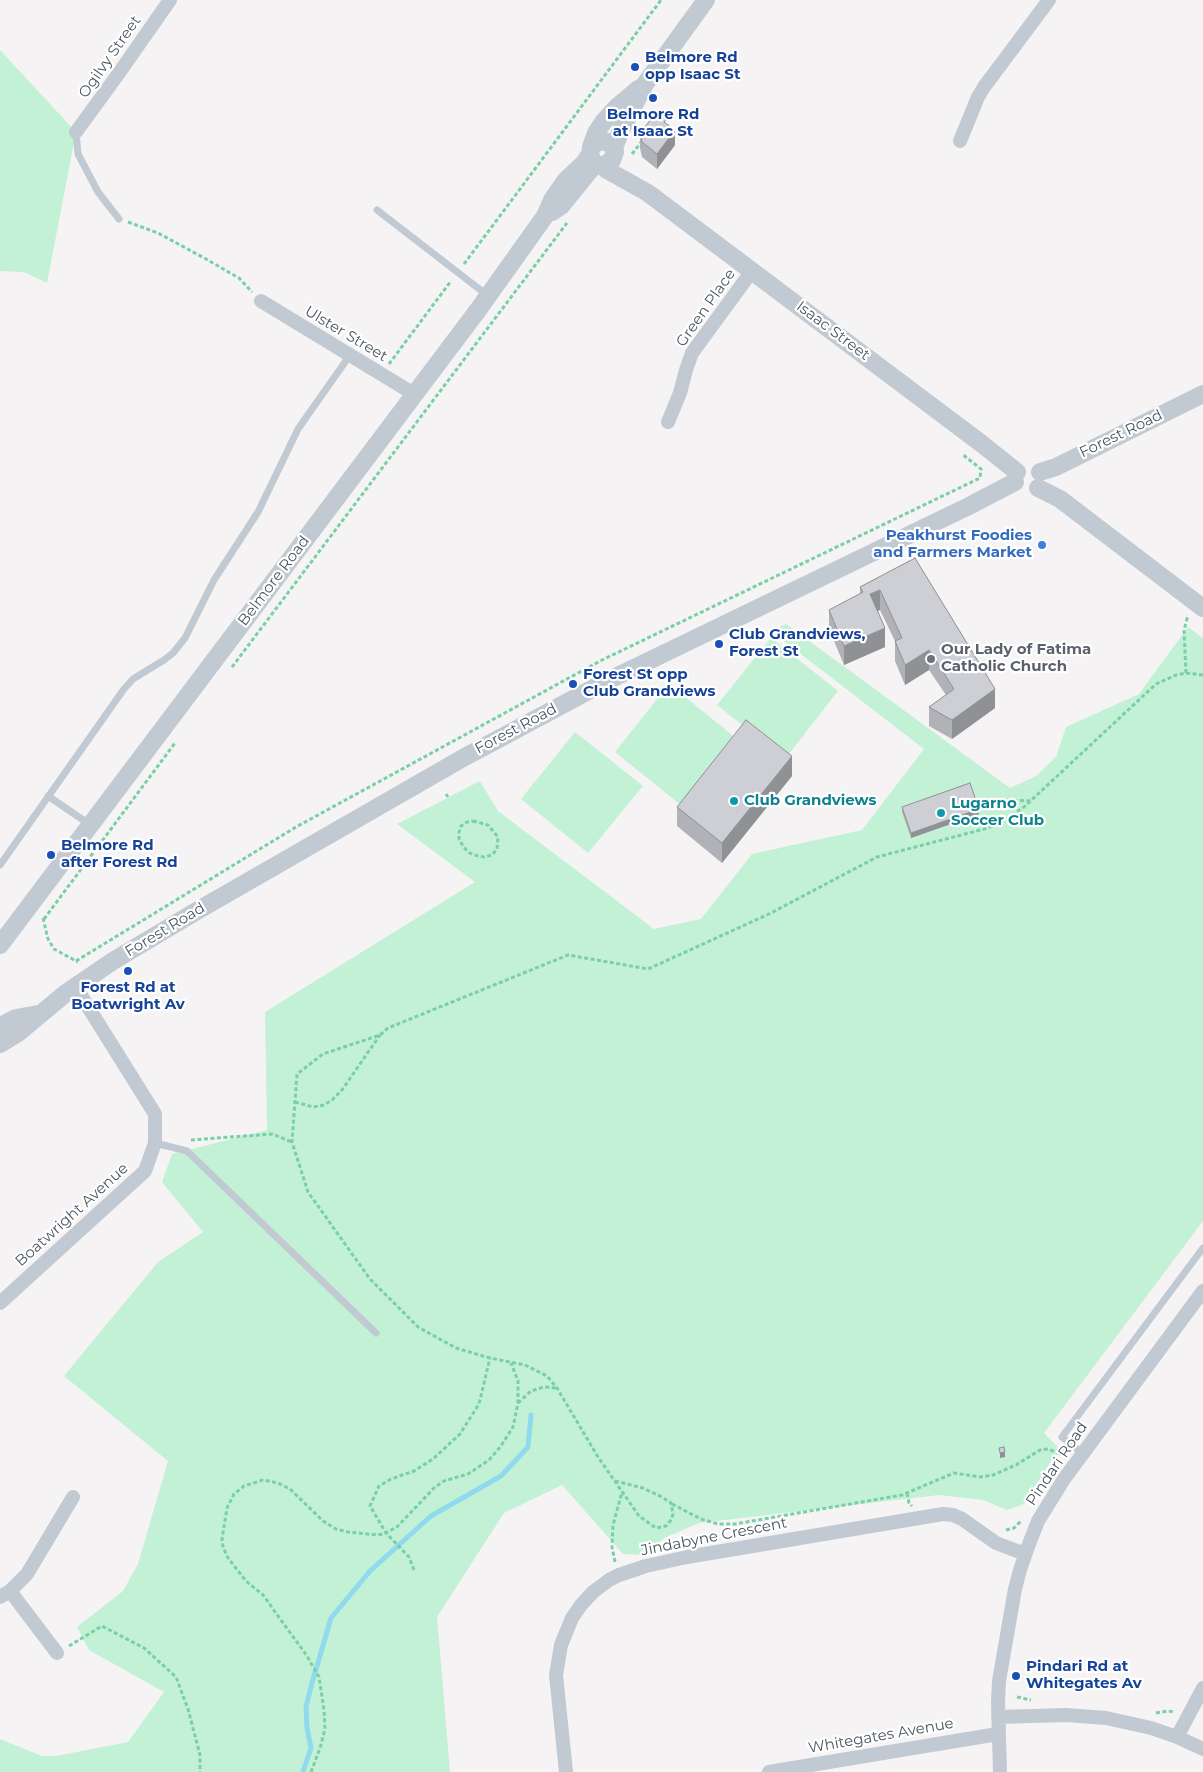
<!DOCTYPE html>
<html>
<head>
<meta charset="utf-8">
<style>
	body { margin:0 }
	canvas { display:block; background:#f5f3f3 }
</style>
</head>
<body>
<canvas width="1203" height="1772"></canvas>
<script>
const context = document.querySelector('canvas').getContext('2d');
context.lineJoin = 'round';
function paint(path, color) { context.fillStyle = color; context.fill(path, 'evenodd'); }
const poly = rows => new Path2D(rows.map(r => 'M' + r).join(''));
function trace(path, color, width, dash) { context.strokeStyle = color; context.lineWidth = width; context.lineCap = dash ? 'butt' : 'round'; context.setLineDash(dash || []); context.stroke(path); }
function label(font, color, halo, rows, align = 'center') {
  context.font = font + ' Montserrat,sans-serif'; context.lineWidth = 4.5; context.setLineDash([]); context.textBaseline = 'middle'; context.strokeStyle = halo; context.fillStyle = color; for (const [text, x, y, turn = 0] of rows) {
    context.save(); context.translate(x, y); context.rotate((+turn || 0) * Math.PI / 180); context.textAlign = isNaN(turn) ? turn : align; if (halo) context.strokeText(text, 0, 0); context.fillText(text, 0, 0); context.restore();
  }
}
const green = poly([
	[0,50,76,132,47,283,24,272,0,271],
	[786,624,1010,788,1036,776,1056,757,1066,727,1139,694,1188,627,1203,638,1203,1221,1044,1433,1059,1448,1024,1504,1007,1510,983,1500,939,1495,699,1523,664,1538,644,1555,623,1554,562,1485,504,1513,437,1617,450,1772,0,1772,0,1739,42,1756,56,1756,128,1742,164,1692,89,1650,77,1627,123,1591,138,1564,168,1461,64,1376,158,1262,203,1232,162,1182,172,1154,267,1130,265,1012,475,882,397,824,480,781,498,811,654,929,701,919,752,854,862,830,924,749,771,631],
	[771,638,838,691,785,759,717,705],
	[669,684,737,739,682,806,615,752],
	[575,732,643,786,588,853,521,799]
]);
const stream = poly([
	[303,1772,311,1748,307,1728,306,1707,312,1683,331,1618,370,1571,431,1516,501,1476,528,1447,531,1415]
]);
const path = poly([
	[632,154,642,141],
	[128,222,158,233,206,259,239,278,252,292],
	[464,264,661,0],
	[389,364,451,281],
	[232,667,567,223],
	[1186,673,1184,630,1188,615],
	[446,794,448,797],
	[1007,800,1031,801],
	[473,821,488,825,498,837,497,849,492,855,484,857,474,855,468,852,463,846,459,839,459,832,461,826,467,822,473,821],
	[43,918,48,939,54,949,78,962],
	[44,919,175,743],
	[76,961,296,827,600,661,980,478,981,469,962,454],
	[295,1102,313,1107,324,1105,332,1100,342,1090,380,1035],
	[191,1140,272,1134,292,1142],
	[518,1403,531,1391,544,1387,556,1388],
	[615,1481,643,1488,662,1497,671,1503,673,1514,671,1520,666,1526,656,1528,639,1516,598,1457,557,1388,547,1376,525,1365,490,1358,456,1348,418,1327,370,1279,308,1192,292,1142,297,1074,323,1054,380,1035,388,1028,568,955,648,969,769,914,877,857,988,828,1010,817,1024,807,1156,684,1176,675,1186,673,1203,675],
	[907,1493,909,1503,912,1506],
	[672,1504,701,1519,718,1524,735,1524,902,1495,954,1473,980,1477,993,1475,1016,1465,1040,1450,1048,1449,1060,1454,1063,1449],
	[1006,1530,1014,1528,1021,1521],
	[615,1562,612,1547,613,1525,622,1492],
	[414,1570,409,1557,386,1533,370,1506,379,1486,391,1479,414,1471,433,1459,460,1434,479,1404,490,1358],
	[69,1646,102,1626,144,1648,176,1677,188,1709,200,1755,200,1772],
	[1017,1697,1031,1700],
	[1156,1713,1168,1711,1174,1712],
	[311,1772,320,1748,325,1729,324,1710,319,1677,307,1656,263,1595,246,1581,228,1558,223,1547,222,1539,227,1508,234,1494,244,1486,263,1480,278,1483,290,1489,323,1521,336,1529,348,1532,378,1535,386,1533,398,1526,435,1487,444,1481,468,1474,489,1460,501,1446,513,1427,518,1403,518,1381,511,1363]
]);
const service = poly([
	[76,132,78,154,98,192,119,219],
	[377,210,487,295],
	[48,796,89,824],
	[0,865,124,689,133,679,164,660,173,653,185,638,214,580,258,512,298,429,350,355],
	[155,1143,187,1151,376,1333],
	[1082,1453,1062,1437,1203,1248]
]);
const minor = poly([
	[76,132,119,73,170,0],
	[960,141,978,97,984,87,1049,0],
	[261,301,414,394],
	[668,422,680,393,686,370,692,353,752,271],
	[0,1303,145,1171,155,1143,155,1114,75,986],
	[10,1591,57,1653],
	[0,1597,10,1591,27,1574,73,1497],
	[998,1717,1066,1715,1106,1718,1151,1728,1177,1737,1203,1749],
	[1177,1737,1203,1688],
	[566,1772,556,1675,561,1645,572,1618,581,1605,593,1592,609,1580,619,1575,646,1566,687,1557,943,1514,953,1515,962,1519,996,1543,1025,1554],
	[769,1772,998,1734],
	[1000,1772,998,1702,999,1681,1015,1589,1020,1570,1029,1544,1038,1521,1064,1479,1203,1291]
]);
const tertiary = poly([
	[591,147,599,141,608,142,614,148,615,152,612,160,603,166,595,164,590,156,591,147,596,133,604,121,618,106,638,89],
	[614,148,621,130,645,84,706,0],
	[601,165,607,170,648,193,982,444,1017,472],
	[552,212,561,206,595,164],
	[1040,472,1056,467,1203,394],
	[1038,488,1060,499,1203,608],
	[0,945,478,310,545,216,552,200,566,180,584,163,590,154],
	[0,1026,16,1018,38,1014],
	[0,1044,18,1033,66,993,113,961,195,912,463,758,605,682,969,506,1015,482]
]);
const wall = poly([
	[666,124,675,145,657,169,642,157,640,148,640,133],
	[915,558,995,708,952,739,929,726,929,707,946,695,929,670,905,685,895,661,895,641,880,610,878,611,885,647,844,665,829,629,829,610,860,594,860,587],
	[792,776,722,863,677,826,677,807],
	[902,807,979,814,911,838,902,812]
]);
const shadedWall = poly([
	[675,130,675,145,657,169,657,154],
	[880,590,880,610,870,613,870,594],
	[885,628,885,647,844,665,844,646],
	[929,650,929,670,905,685,905,665],
	[995,689,995,708,952,739,952,720],
	[792,756,792,776,722,863,722,843],
	[979,809,979,814,911,838,911,833],
	[1005,1452,1005,1457,1000,1458,1000,1453]
]);
const building = poly([
	[656,113,666,120,664,122,675,130,657,154,642,142,640,133,656,113],
	[915,558,995,689,952,720,929,707,954,689,929,650,905,665,895,641,902,638,880,590,870,594,885,628,844,646,829,610,863,592,860,587,915,558],
	[746,720,792,756,722,843,677,807,746,720],
	[970,783,979,809,911,833,902,807,970,783],
	[1004,1447,1005,1452,1000,1453,999,1448,1004,1447]
]);
const markers = [
	[635,67,5,"#1a4fb4"],
	[653,98,5,"#1a4fb4"],
	[1042,545,5,"#3f7fe0"],
	[719,644,5,"#1a4fb4"],
	[931,659,5,"#6b7280"],
	[573,684,5,"#1a4fb4"],
	[734,801,5,"#0f9aa8"],
	[941,813,5,"#0f9aa8"],
	[51,855,5,"#1a4fb4"],
	[128,971,5,"#1a4fb4"],
	[1016,1676,5,"#1a4fb4"]
];
const streetNames = [
	["Ogilvy Street",110,57,-55],
	["Green Place",706,308,-55],
	["Isaac Street",833,331,37],
	["Ulster Street",346,334,31],
	["Forest Road",1121,434,-26],
	["Belmore Road",274,581,-53],
	["Forest Road",516,729,-28],
	["Forest Road",165,930,-31],
	["Boatwright Avenue",72,1215,-42],
	["Pindari Road",1057,1464,-56],
	["Jindabyne Crescent",714,1537,-11],
	["Whitegates Avenue",881,1736,-10]
];
const transitNames = [
	["Belmore Rd",645,58],
	["opp Isaac St",645,75],
	["Belmore Rd",653,115,"center"],
	["at Isaac St",653,132,"center"],
	["Club Grandviews,",729,635],
	["Forest St",729,652],
	["Forest St opp",583,675],
	["Club Grandviews",583,692],
	["Belmore Rd",61,846],
	["after Forest Rd",61,863],
	["Forest Rd at",128,988,"center"],
	["Boatwright Av",128,1005,"center"],
	["Pindari Rd at",1026,1667],
	["Whitegates Av",1026,1684]
];
const shopNames = [
	["Peakhurst Foodies",1032,536],
	["and Farmers Market",1032,553]
];
const worshipNames = [
	["Our Lady of Fatima",941,650],
	["Catholic Church",941,667]
];
const cultureNames = [
	["Club Grandviews",744,801],
	["Lugarno",951,804],
	["Soccer Club",951,821]
];
paint(green, '#c3f1d5');
trace(stream, '#90daee', 5);
trace(path, '#7ad0a6', 3, [4, 2.5]);
trace(service, '#c1cad2', 7);
trace(minor, '#c1cad2', 14);
trace(tertiary, '#c1cad2', 18);
paint(wall, '#b0b2b7');
paint(shadedWall, '#909195');
paint(building, '#cdcfd5');
trace(building, '#909195', 1);
for (const [x, y, r, color] of markers) { const dot = new Path2D(); dot.arc(x, y, r, 0, 2 * Math.PI); context.fillStyle = color; context.fill(dot); trace(dot, '#fff', 2); }
label('15px', '#4a5661', '#fff', streetNames);
label('bold 15px', '#164399', '#fff', transitNames, 'left');
label('bold 15px', '#366cbe', '#fff', shopNames, 'right');
label('bold 15px', '#5b616d', '#fff', worshipNames, 'left');
label('bold 15px', '#0d838f', '#fff', cultureNames, 'left');
</script>
</body>
</html>
